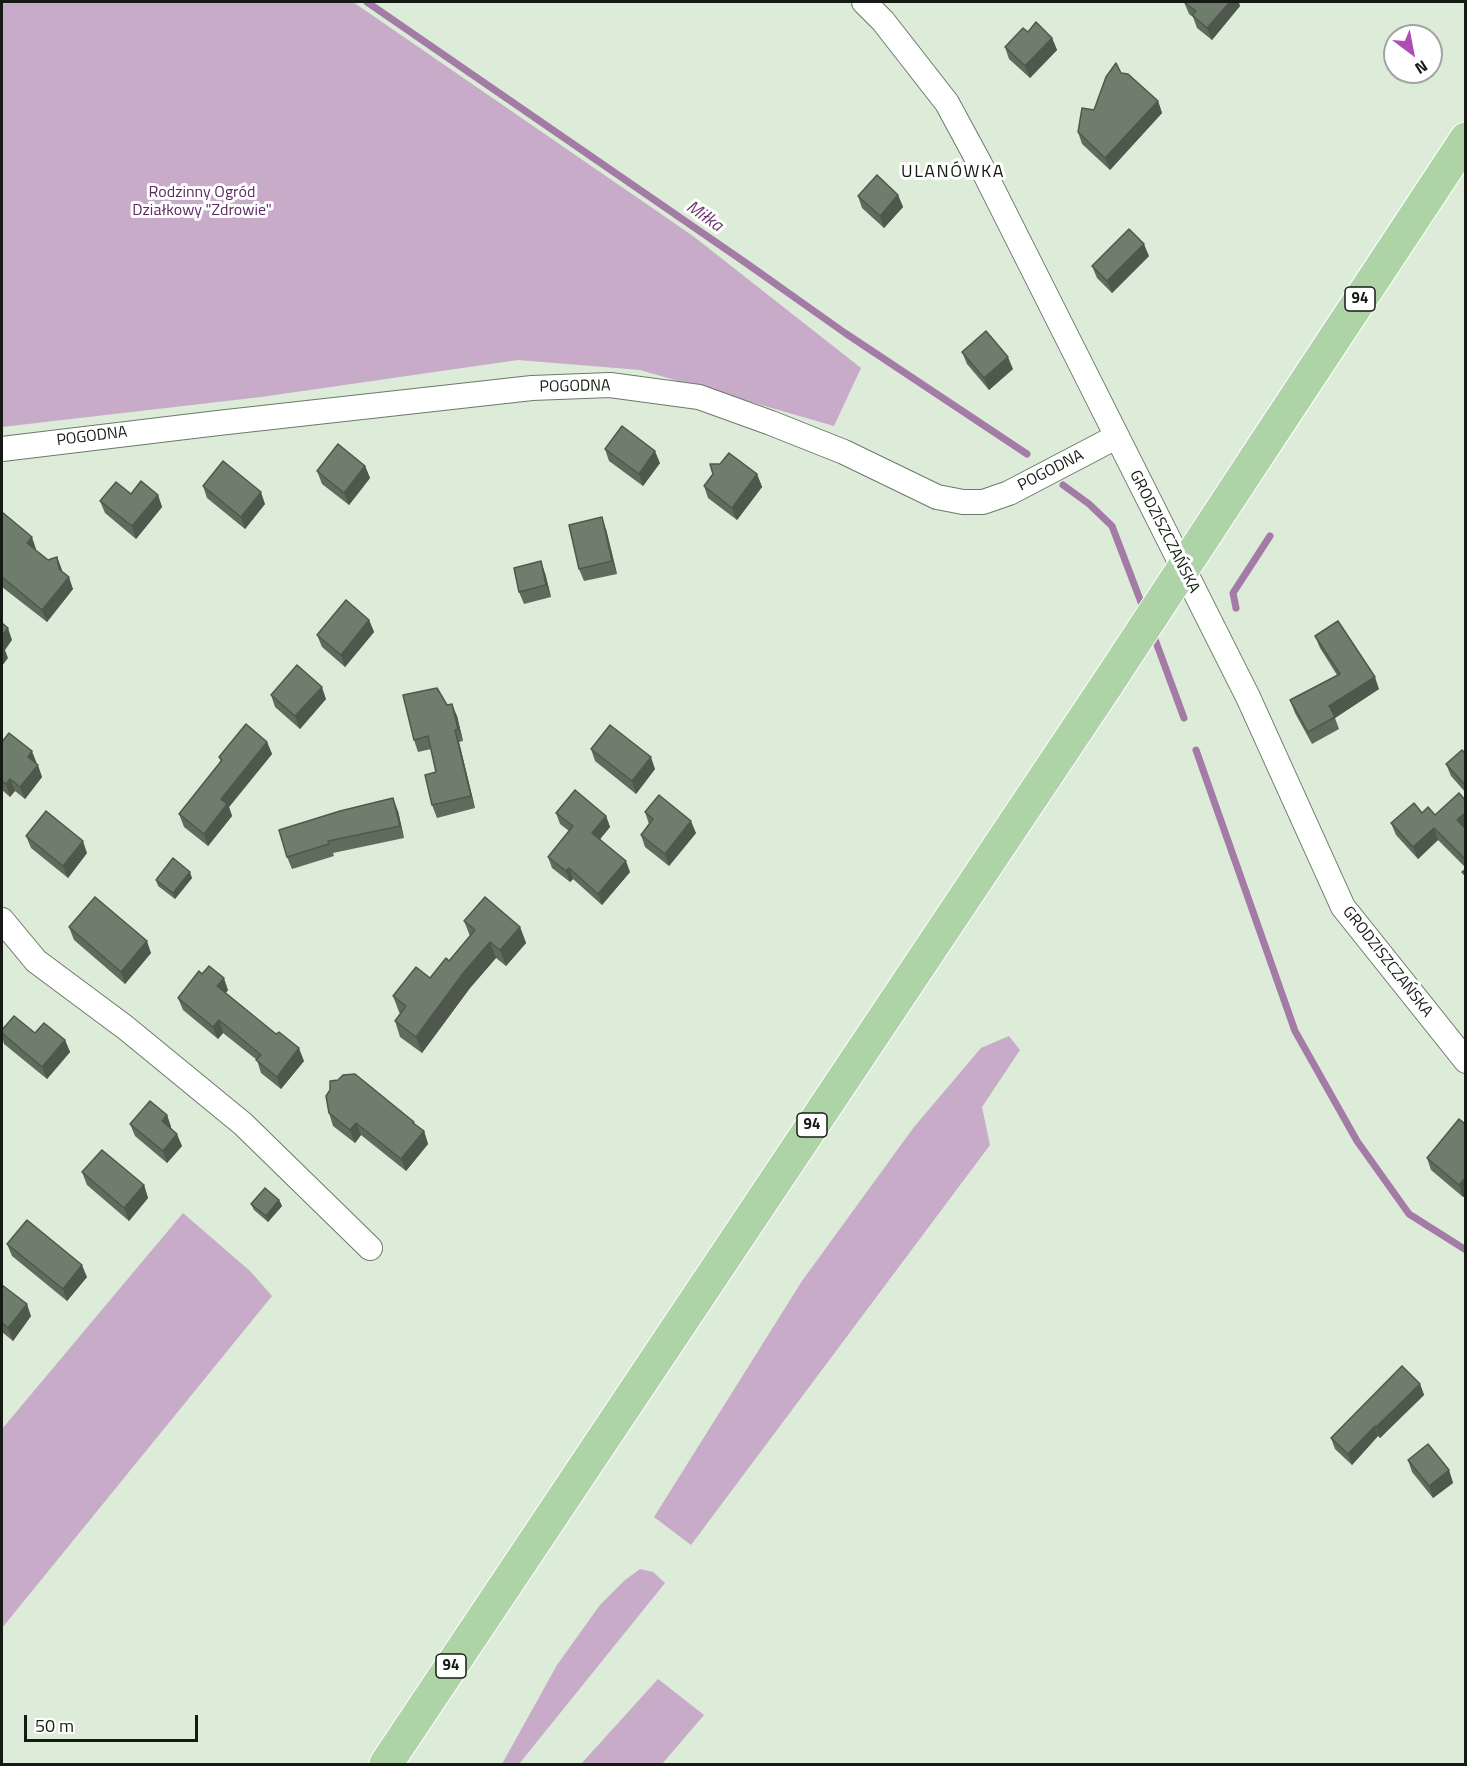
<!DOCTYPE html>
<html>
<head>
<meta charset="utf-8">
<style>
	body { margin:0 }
	#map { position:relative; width:1467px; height:1766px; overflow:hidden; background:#dcecd9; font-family:"Titillium Web",sans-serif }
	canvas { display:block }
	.frame { position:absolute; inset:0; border:3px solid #151b14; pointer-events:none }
	.north { position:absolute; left:1383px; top:24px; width:60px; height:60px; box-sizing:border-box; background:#fff; border:2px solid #a1a4a1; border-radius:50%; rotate:148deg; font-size:16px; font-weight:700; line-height:24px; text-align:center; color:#151b14 }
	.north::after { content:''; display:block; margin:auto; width:21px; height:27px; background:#ae4db5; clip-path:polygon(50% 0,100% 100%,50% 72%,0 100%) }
	.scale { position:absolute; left:24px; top:1715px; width:174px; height:27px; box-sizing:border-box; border:3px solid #151b14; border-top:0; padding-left:8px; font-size:18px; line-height:21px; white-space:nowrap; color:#151b14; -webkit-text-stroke:4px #fff; paint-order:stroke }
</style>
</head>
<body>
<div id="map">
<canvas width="1467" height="1766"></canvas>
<div class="frame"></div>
<div class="north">N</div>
<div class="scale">50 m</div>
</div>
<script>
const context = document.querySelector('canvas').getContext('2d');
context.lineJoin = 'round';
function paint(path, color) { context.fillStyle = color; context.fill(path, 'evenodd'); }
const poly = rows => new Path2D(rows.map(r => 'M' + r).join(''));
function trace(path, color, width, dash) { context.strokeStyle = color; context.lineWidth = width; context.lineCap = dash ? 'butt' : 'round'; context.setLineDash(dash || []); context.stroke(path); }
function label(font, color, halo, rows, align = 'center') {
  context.font = font + ' "Titillium Web",sans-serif'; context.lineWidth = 6; context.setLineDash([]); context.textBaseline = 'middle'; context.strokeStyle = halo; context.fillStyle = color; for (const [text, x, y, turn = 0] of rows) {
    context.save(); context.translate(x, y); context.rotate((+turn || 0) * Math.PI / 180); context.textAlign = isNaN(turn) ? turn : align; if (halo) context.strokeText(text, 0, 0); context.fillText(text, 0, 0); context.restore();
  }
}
const green = poly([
	[2,2,353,2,693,236,861,368,834,426,640,370,518,360,261,397,2,427],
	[1009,1036,1020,1050,982,1107,990,1145,691,1545,654,1517,802,1281,914,1127,981,1048],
	[183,1213,250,1271,272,1296,2,1628,2,1429],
	[640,1569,653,1572,665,1583,519,1764,502,1764,557,1665,600,1605,625,1580],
	[658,1679,704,1715,662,1764,581,1764]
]);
const stream = poly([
	[367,2,746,263,845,333,1027,454],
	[1063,485,1089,504,1112,526,1144,610],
	[1236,608,1233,593,1270,536],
	[1153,634,1184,718],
	[1196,750,1295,1031,1357,1141,1409,1214,1466,1250]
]);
const minor = poly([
	[864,2,883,21,947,103,980,164,1248,697,1343,907,1466,1061],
	[2,449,218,423,532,388,610,385,699,397,771,423,844,452,937,497,963,502,983,502,1009,493,1116,437],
	[2,920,36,961,126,1028,243,1124,370,1248]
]);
const primary = poly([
	[1255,459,1466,139],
	[386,1764,1108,683]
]);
const primaryBridge = poly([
	[1108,683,1255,459]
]);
const wall = poly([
	[1184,2,1240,6,1212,40,1197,28,1193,17,1189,14],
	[1028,32,1052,38,1057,50,1030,78,1009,59,1005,47],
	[1121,73,1158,101,1162,113,1110,170,1082,144,1078,132],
	[898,195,903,207,884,228,862,208,858,196],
	[1149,256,1112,293,1097,278,1092,266],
	[962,352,1013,369,989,390,967,364],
	[605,449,660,463,643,486,609,461],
	[365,466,370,478,349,505,322,484,317,471],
	[713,474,757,474,762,487,737,520,708,498,704,486],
	[203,486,265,504,245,529,207,498],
	[131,494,158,495,162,507,136,539,105,513,100,501],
	[2,512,36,549,36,550,48,560,57,557,62,571,73,589,47,622,2,587],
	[606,529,617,574,584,581,579,569],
	[545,573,551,597,524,604,519,592],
	[369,620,374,632,345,667,322,647,317,635],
	[1315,636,1379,689,1335,718,1339,729,1312,744,1295,713,1290,700,1337,675,1320,648],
	[271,695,326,699,300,729,275,707],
	[447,705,457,716,463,741,459,742,475,808,437,818,432,805,436,772,431,749,418,752,414,740],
	[2,742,37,764,42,777,25,799,15,791,10,797,2,790],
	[267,742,272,754,229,807,232,816,208,846,184,827,179,814,221,762,219,757],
	[591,749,655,769,636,794,595,761],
	[1466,754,1466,793,1451,776,1446,764],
	[1466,801,1466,868,1438,840,1418,859,1396,835,1391,823,1422,813,1435,815],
	[398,811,404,838,333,853,334,856,292,869,287,857],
	[645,812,696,833,669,866,645,847,641,835,649,824],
	[556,813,606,816,610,827,600,839,630,872,602,905,573,879,570,882,552,868,548,857,569,831,560,824],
	[26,836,87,853,68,878,31,848],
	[192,878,175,899,158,886,156,880],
	[464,921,520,927,526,943,506,966,496,958,470,988,422,1053,400,1037,395,1021,400,1013,399,1012,393,996,430,978,449,961,470,936],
	[69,927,151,953,125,984,74,940],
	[202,974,228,990,226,993,304,1061,281,1089,261,1073,257,1060,223,1033,218,1039,183,1010,178,998],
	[2,1030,35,1033,65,1040,70,1052,47,1079,4,1044,2,1036],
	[329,1113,415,1124,424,1131,428,1144,406,1171,361,1135,355,1143,333,1126],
	[167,1115,171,1127,171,1128,182,1146,167,1163,135,1136,130,1124],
	[1464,1123,1466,1123,1466,1195,1463,1197,1431,1170,1427,1158],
	[82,1172,144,1185,148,1198,129,1221,87,1185],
	[279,1200,282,1206,268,1222,254,1210,251,1204],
	[7,1244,87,1277,67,1301,12,1256],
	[2,1285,31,1316,13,1341,2,1332],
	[1420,1384,1424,1395,1380,1438,1378,1436,1352,1465,1335,1449,1331,1438],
	[1408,1460,1449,1470,1453,1483,1433,1498,1412,1472]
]);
const shadedWall = poly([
	[1230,2,1239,2,1240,6,1212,40,1207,28],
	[1052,38,1057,50,1030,78,1025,66],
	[1158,101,1162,113,1110,170,1105,158],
	[898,195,903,207,884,228,880,216],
	[1144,244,1149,256,1112,293,1107,281],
	[1008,357,1013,369,989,390,984,378],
	[655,451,660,463,643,486,639,474],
	[365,466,370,478,349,505,344,493],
	[757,474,762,487,737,520,732,508],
	[261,492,265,504,245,529,241,517],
	[158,495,162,507,136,539,132,526],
	[602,517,606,529,617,574,612,561],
	[32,537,36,549,31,555,27,543],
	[57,557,62,570,63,581,59,569],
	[541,561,545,573,551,597,546,585],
	[69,577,73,589,47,622,42,610],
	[369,620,374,632,345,667,341,655],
	[8,628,12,640,5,650,8,658,2,666,2,636],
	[1375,677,1379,689,1335,718,1329,706],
	[322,687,326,699,300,729,295,716],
	[452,704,457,716,463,741,458,729],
	[455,730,459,742,475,808,471,796],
	[267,742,272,754,229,807,232,816,208,846,204,834,221,799],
	[32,751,37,764,32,769,28,757],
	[651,757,655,769,636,794,632,781],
	[38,765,42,777,25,799,20,787],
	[10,779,15,791,10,797,6,784],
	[393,798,398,811,404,838,400,826],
	[1466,812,1466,829,1457,820],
	[606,816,610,827,596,844,592,833],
	[691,821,696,833,669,866,665,854],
	[1434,828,1438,840,1418,859,1413,847],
	[83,841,87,853,68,878,63,866],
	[626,861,630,872,602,905,598,894],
	[569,868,573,879,570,882,566,871],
	[190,872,192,878,175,899,173,893],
	[520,927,526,943,506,966,500,950],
	[147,941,151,953,125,984,121,972],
	[490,942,496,958,470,988,422,1053,416,1037,464,972],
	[224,978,228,990,221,998,217,986],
	[219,1020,223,1033,218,1039,213,1027],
	[65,1040,70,1052,47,1079,42,1067],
	[299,1048,304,1061,281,1089,277,1077],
	[167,1115,171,1127,167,1133,162,1121],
	[356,1123,361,1135,355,1143,350,1130],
	[424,1131,428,1144,406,1171,401,1159],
	[177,1134,182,1146,167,1163,163,1151],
	[1466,1177,1466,1195,1463,1197,1459,1185],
	[144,1185,148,1198,129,1221,124,1208],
	[279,1200,282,1206,268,1222,266,1216],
	[82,1265,87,1277,67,1301,63,1289],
	[27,1304,31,1316,13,1341,8,1328],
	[1420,1384,1424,1395,1380,1438,1376,1427],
	[1375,1426,1378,1436,1352,1465,1348,1454],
	[1449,1470,1453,1483,1433,1498,1429,1486]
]);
const building = poly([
	[1184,2,1230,2,1207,28,1192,15,1196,11,1184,2],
	[1036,22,1052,38,1025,66,1005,47,1023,28,1028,32,1036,22],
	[1116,63,1121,73,1128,74,1158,101,1105,158,1078,132,1082,108,1094,110,1106,77,1116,63],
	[877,175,898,195,880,216,858,196,877,175],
	[1129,229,1144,244,1107,281,1092,266,1129,229],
	[986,331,1008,357,984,378,962,352,986,331],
	[622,426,655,451,639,474,605,449,622,426],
	[338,444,365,466,344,493,317,471,338,444],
	[729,453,757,474,732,508,704,486,713,474,710,464,720,464,729,453],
	[223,461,261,492,241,517,203,486,223,461],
	[141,481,158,495,132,526,100,501,116,482,131,494,141,481],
	[2,512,32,537,27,543,48,560,57,557,59,569,69,577,42,610,2,577,2,512],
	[602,517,612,561,579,569,569,525,602,517],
	[541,561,546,585,519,592,514,568,541,561],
	[346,600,369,620,341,655,317,635,346,600],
	[1338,621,1375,677,1329,706,1335,717,1308,732,1290,700,1340,674,1315,636,1338,621],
	[2,623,8,628,2,636,2,623],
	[297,665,322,687,295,716,271,695,297,665],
	[437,688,447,705,452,704,458,729,455,730,471,796,432,805,425,775,436,772,428,736,414,740,403,695,437,688],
	[246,724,267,742,221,799,227,804,204,834,179,814,222,760,219,757,246,724],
	[610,725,651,757,632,781,591,749,610,725],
	[9,733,32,751,28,757,38,765,20,787,10,779,6,784,2,781,2,742,9,733],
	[1462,750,1466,754,1466,786,1446,764,1462,750],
	[575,790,606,816,592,833,626,861,598,894,569,868,566,871,548,857,573,826,556,813,575,790],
	[1459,793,1466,801,1466,812,1457,820,1466,829,1466,860,1434,828,1413,847,1391,823,1414,803,1422,813,1428,807,1435,815,1459,793],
	[659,795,691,821,665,854,641,835,653,819,645,812,659,795],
	[393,798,400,826,328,841,329,844,287,857,279,830,340,811,393,798],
	[46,811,83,841,63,866,26,836,46,811],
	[173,858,190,872,173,893,156,880,173,858],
	[1466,869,1466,876,1462,872,1466,869],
	[95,897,147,941,121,972,69,927,95,897],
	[485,897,520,927,500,950,490,942,464,972,416,1037,395,1021,406,1006,393,996,416,967,430,978,446,958,449,961,475,930,464,921,485,897],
	[209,966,224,978,217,986,276,1034,279,1032,299,1048,277,1077,256,1060,261,1055,219,1020,213,1027,178,998,199,971,202,974,209,966],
	[14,1016,35,1033,44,1023,65,1040,42,1067,2,1033,2,1030,14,1016],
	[355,1074,414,1122,413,1123,424,1131,401,1159,356,1123,350,1130,329,1113,326,1096,330,1090,330,1081,338,1080,343,1075,355,1074],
	[150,1101,167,1115,162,1121,177,1134,163,1151,130,1124,150,1101],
	[1459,1119,1464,1123,1466,1123,1466,1177,1459,1185,1427,1158,1459,1119],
	[102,1150,144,1185,124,1208,82,1172,102,1150],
	[265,1188,279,1200,266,1216,251,1204,265,1188],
	[27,1220,82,1265,63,1289,7,1244,27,1220],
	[2,1285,27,1304,8,1328,2,1323,2,1285],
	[1402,1366,1420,1384,1376,1427,1375,1426,1348,1454,1331,1438,1402,1366],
	[1428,1444,1449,1470,1429,1486,1408,1460,1428,1444]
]);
const shields = [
	[1360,299,30],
	[812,1125,30],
	[451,1666,30]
];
const shieldNames = [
	["94",1360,299],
	["94",812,1125],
	["94",451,1666]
];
const parkNames = [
	["Rodzinny Ogród",202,193],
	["Działkowy \"Zdrowie\"",202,211]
];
const streetNames = [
	["POGODNA",575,387,-1],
	["POGODNA",92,437,-7],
	["POGODNA",1051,471,-27],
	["GRODZISZCZAŃSKA",1164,532,63],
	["GRODZISZCZAŃSKA",1387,962,52]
];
const neighbourhoodNames = [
	["ULANÓWKA",953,173]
];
const waterNames = [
	["Miłka",704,217,35]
];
paint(green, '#c8aac9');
trace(stream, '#a47aa6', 7);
trace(minor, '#6b7a69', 26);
trace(primary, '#fff', 35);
trace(minor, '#fff', 24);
trace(primary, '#add3a6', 33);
trace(primaryBridge, '#fff', 35, []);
trace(primaryBridge, '#add3a6', 33);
paint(wall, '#5f6c5d');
paint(shadedWall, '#4e584c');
paint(building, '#6f7e6c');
trace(building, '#4e584c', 1.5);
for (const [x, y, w] of shields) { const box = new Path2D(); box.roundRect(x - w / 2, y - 12, w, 24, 4.5); context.fillStyle = '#fff'; context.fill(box); trace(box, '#151b14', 1.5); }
label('bold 15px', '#151b14', null, shieldNames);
label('16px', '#5d2961', '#fff', parkNames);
label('16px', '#151b14', '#fff', streetNames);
context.letterSpacing = '1.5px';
label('18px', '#151b14', '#fff', neighbourhoodNames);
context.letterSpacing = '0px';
label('italic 18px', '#6d3870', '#fff', waterNames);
</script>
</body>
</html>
